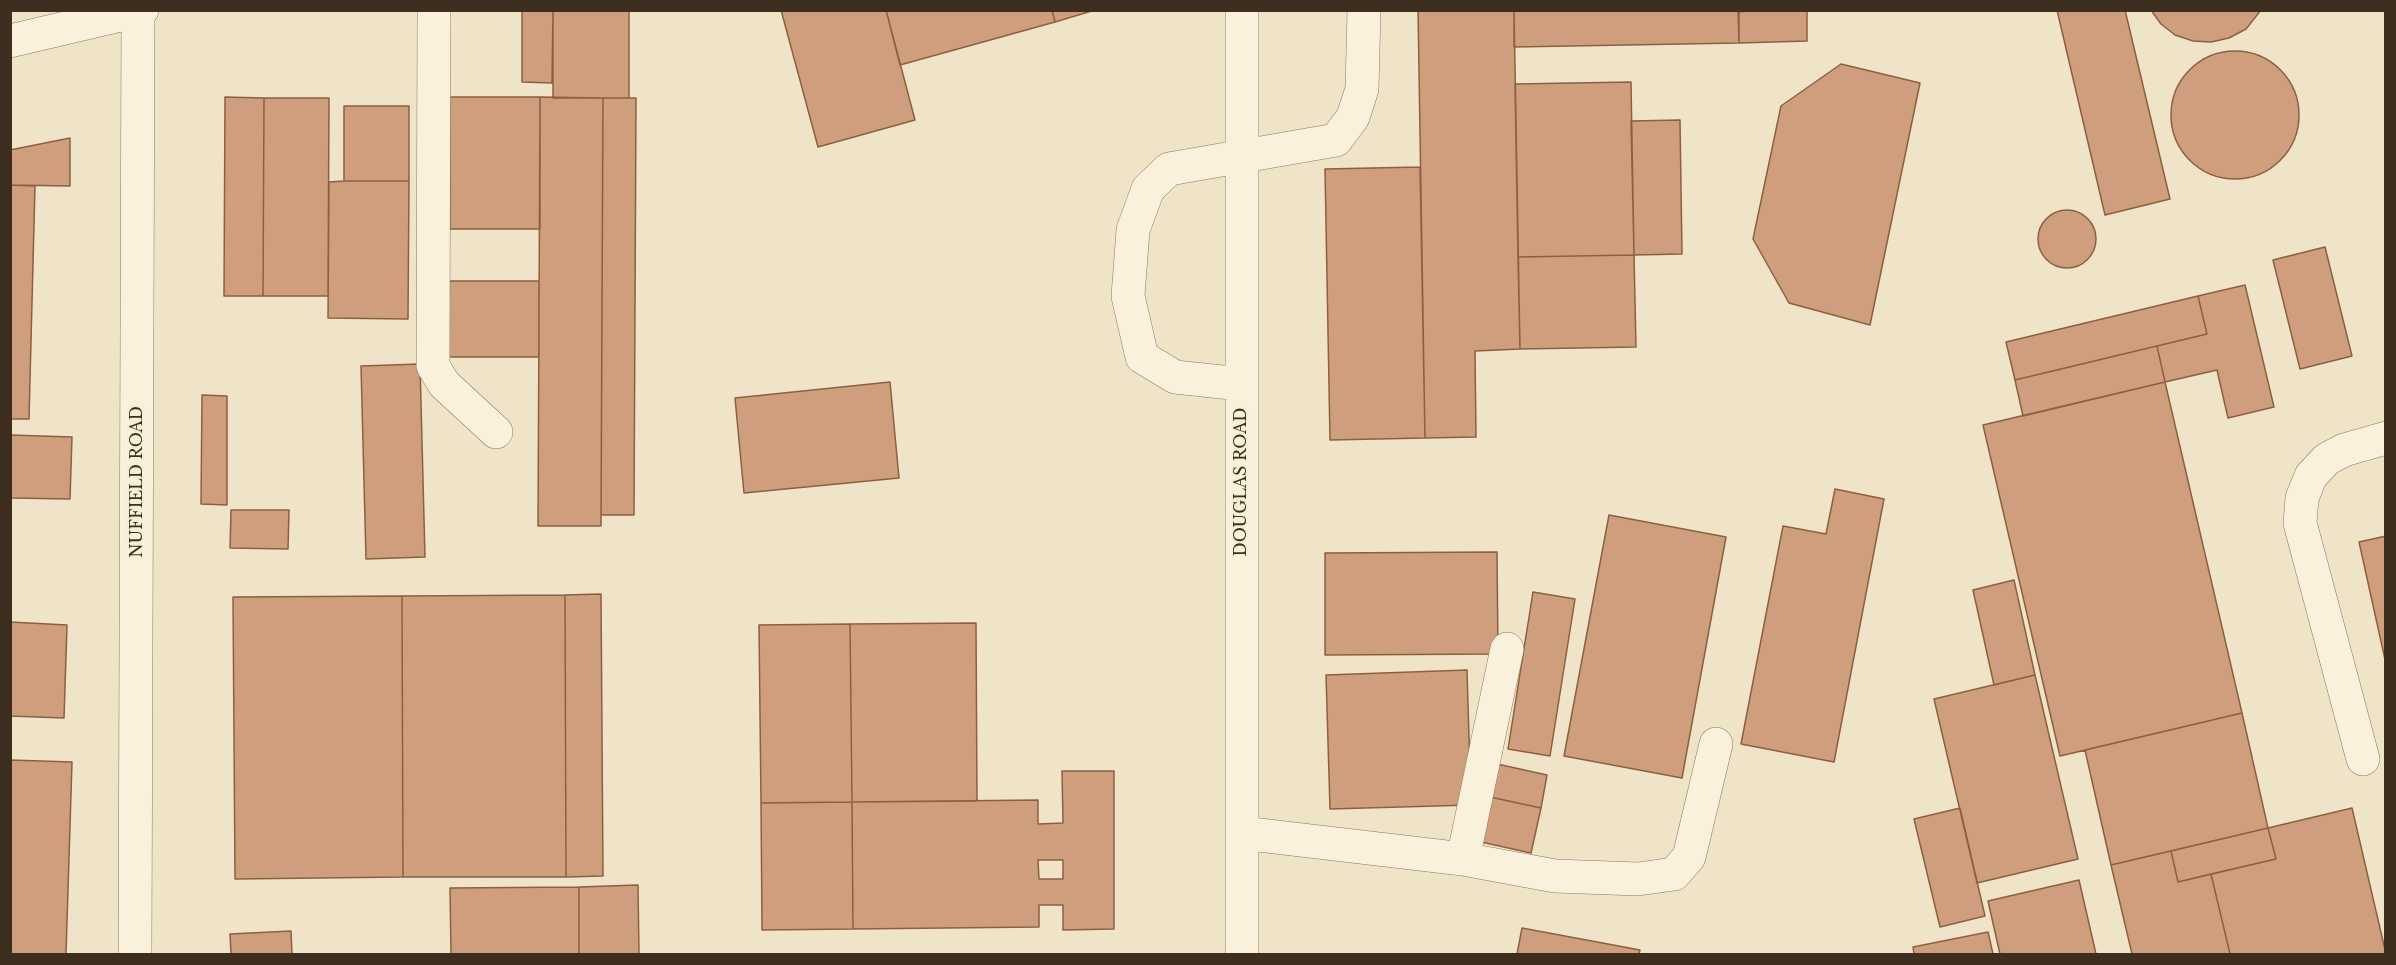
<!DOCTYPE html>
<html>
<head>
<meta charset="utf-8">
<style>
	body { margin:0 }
	#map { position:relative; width:2396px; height:965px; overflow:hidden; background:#f0e4c8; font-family:"Libre Baskerville",serif }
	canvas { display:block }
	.frame { position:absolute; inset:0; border:12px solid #3d2e20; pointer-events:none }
</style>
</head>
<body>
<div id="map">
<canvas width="2396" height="965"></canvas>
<div class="frame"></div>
</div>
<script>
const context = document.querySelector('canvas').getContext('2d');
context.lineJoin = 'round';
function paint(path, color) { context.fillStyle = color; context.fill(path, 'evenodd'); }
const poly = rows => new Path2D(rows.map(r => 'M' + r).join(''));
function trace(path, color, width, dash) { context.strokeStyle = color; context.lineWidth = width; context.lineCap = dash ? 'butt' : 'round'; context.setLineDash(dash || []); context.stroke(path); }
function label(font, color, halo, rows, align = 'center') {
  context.font = font + ' "Libre Baskerville",serif'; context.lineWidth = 5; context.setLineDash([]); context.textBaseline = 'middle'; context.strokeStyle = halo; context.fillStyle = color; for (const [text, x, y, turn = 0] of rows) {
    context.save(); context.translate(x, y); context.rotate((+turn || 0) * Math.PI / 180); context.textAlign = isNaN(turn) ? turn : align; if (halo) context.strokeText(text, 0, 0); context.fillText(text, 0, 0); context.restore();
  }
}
const building = poly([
	[522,10,553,10,552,83,522,82,522,10],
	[553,10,629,10,629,98,553,98,553,10],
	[781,10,886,10,915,120,818,147,781,10],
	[886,10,1052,10,1055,22,900,65,886,10],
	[1052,10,1095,10,1055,22,1052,10],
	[1418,10,1514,10,1520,349,1475,351,1476,437,1425,438,1418,10],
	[1514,10,1738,10,1739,43,1514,47,1514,10],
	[1754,10,1807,10,1807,41,1739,43,1739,12,1754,10],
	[2057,10,2125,10,2170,199,2105,215,2057,10],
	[2151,10,2261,10,2246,29,2229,38,2211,42,2193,41,2175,35,2161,24,2151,10],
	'2171 115a64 64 0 1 1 128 0a64 64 0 1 1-128 0Z',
	[1841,64,1920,83,1870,325,1789,303,1753,239,1781,106,1841,64],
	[1631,82,1634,255,1518,257,1515,84,1631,82],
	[225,97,264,98,263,296,224,296,225,97],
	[450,97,540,97,540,229,450,229,450,97],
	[540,97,603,98,601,526,538,526,540,97],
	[264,98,329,98,328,296,263,296,264,98],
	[603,98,636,98,634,515,601,515,603,98],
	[344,106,409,106,409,181,344,181,344,106],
	[1680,120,1682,254,1634,255,1631,121,1680,120],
	[70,138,70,186,10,185,10,150,70,138],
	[1420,167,1425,438,1330,440,1325,169,1420,167],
	[344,181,409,181,408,319,328,318,329,182,344,181],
	[10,185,35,186,29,419,10,419,10,185],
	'2038 239a29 29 0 1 1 58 0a29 29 0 1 1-58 0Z',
	[2325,247,2352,356,2300,369,2273,260,2325,247],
	[1634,255,1636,347,1520,349,1518,257,1634,255],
	[449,281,539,281,539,357,448,357,449,281],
	[2245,285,2274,407,2228,418,2217,370,2165,382,2157,346,2207,334,2198,296,2245,285],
	[2198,296,2207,334,2015,380,2006,342,2198,296],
	[2157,346,2165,382,2023,416,2015,380,2157,346],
	[420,364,425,557,366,559,361,366,420,364],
	[890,382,899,478,744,493,735,398,890,382],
	[2165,382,2242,713,2060,756,1983,425,2165,382],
	[202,395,227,396,227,505,201,504,202,395],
	[11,435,72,437,70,499,10,498,11,435],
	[1835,489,1884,499,1834,762,1741,744,1783,526,1826,534,1835,489],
	[231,510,289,510,288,549,230,548,231,510],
	[1609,515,1726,537,1682,778,1564,756,1609,515],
	[2386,536,2386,664,2359,542,2386,536],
	[1497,552,1498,654,1325,655,1325,553,1497,552],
	[2014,580,2035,675,1994,685,1973,590,2014,580],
	[1533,592,1575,599,1550,756,1508,749,1533,592],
	[601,594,603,876,566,877,565,595,601,594],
	[565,595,566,877,403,877,402,596,565,595],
	[402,596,403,877,235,879,233,597,402,596],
	[10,622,67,625,64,718,10,716,10,622],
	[976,623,977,801,852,802,850,624,976,623],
	[850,624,852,802,761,803,759,625,850,624],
	[1467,670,1471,805,1330,809,1326,675,1467,670],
	[2035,675,2078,859,1977,883,1934,699,2035,675],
	[2242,713,2268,828,2111,865,2085,750,2242,713],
	[10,760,72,762,66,954,10,954,10,760],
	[1497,764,1547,775,1541,808,1490,797,1497,764],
	[1062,771,1114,771,1114,929,1063,930,1063,905,1039,905,1039,927,853,929,852,802,1038,800,1038,824,1063,823,1062,771],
	[1038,860,1063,860,1063,879,1039,879,1038,860],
	[1490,797,1541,808,1531,853,1481,842,1490,797],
	[852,802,853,929,762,930,761,803,852,802],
	[1960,808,1985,916,1940,927,1914,819,1960,808],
	[2352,808,2386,954,2230,954,2211,874,2276,859,2268,828,2352,808],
	[2268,828,2276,859,2178,882,2171,851,2268,828],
	[2171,851,2178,882,2211,874,2230,954,2132,954,2111,865,2171,851],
	[2079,880,2096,954,2000,954,1988,901,2079,880],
	[638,885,639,954,579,954,579,887,638,885],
	[579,887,579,954,451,954,450,888,579,887],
	[1522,928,1640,950,1639,954,1517,954,1522,928],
	[291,931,292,954,231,954,230,934,291,931],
	[1988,932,1993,954,1914,954,1913,947,1988,932]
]);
const minor = poly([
	[434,10,433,366,444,384,496,432],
	[1242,10,1242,954],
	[10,41,142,10],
	[1241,384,1175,377,1142,357,1128,296,1133,230,1148,189,1169,169,1336,140,1353,117,1362,89,1364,10],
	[2363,759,2300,523,2302,498,2311,476,2327,459,2344,450,2386,438],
	[1242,833,1463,859,1507,649],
	[1463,859,1555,876,1638,879,1674,874,1689,857,1716,744],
	[135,954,138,10]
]);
const streetNames = [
	["NUFFIELD ROAD",137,482,-90],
	["DOUGLAS ROAD",1241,482,-90]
];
paint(building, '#cf9f7d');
trace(building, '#8d5f41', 1.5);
trace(minor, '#8d765c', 34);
trace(minor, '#faf1dc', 33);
label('16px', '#3d2e20', '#f7eed8', streetNames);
</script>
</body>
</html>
